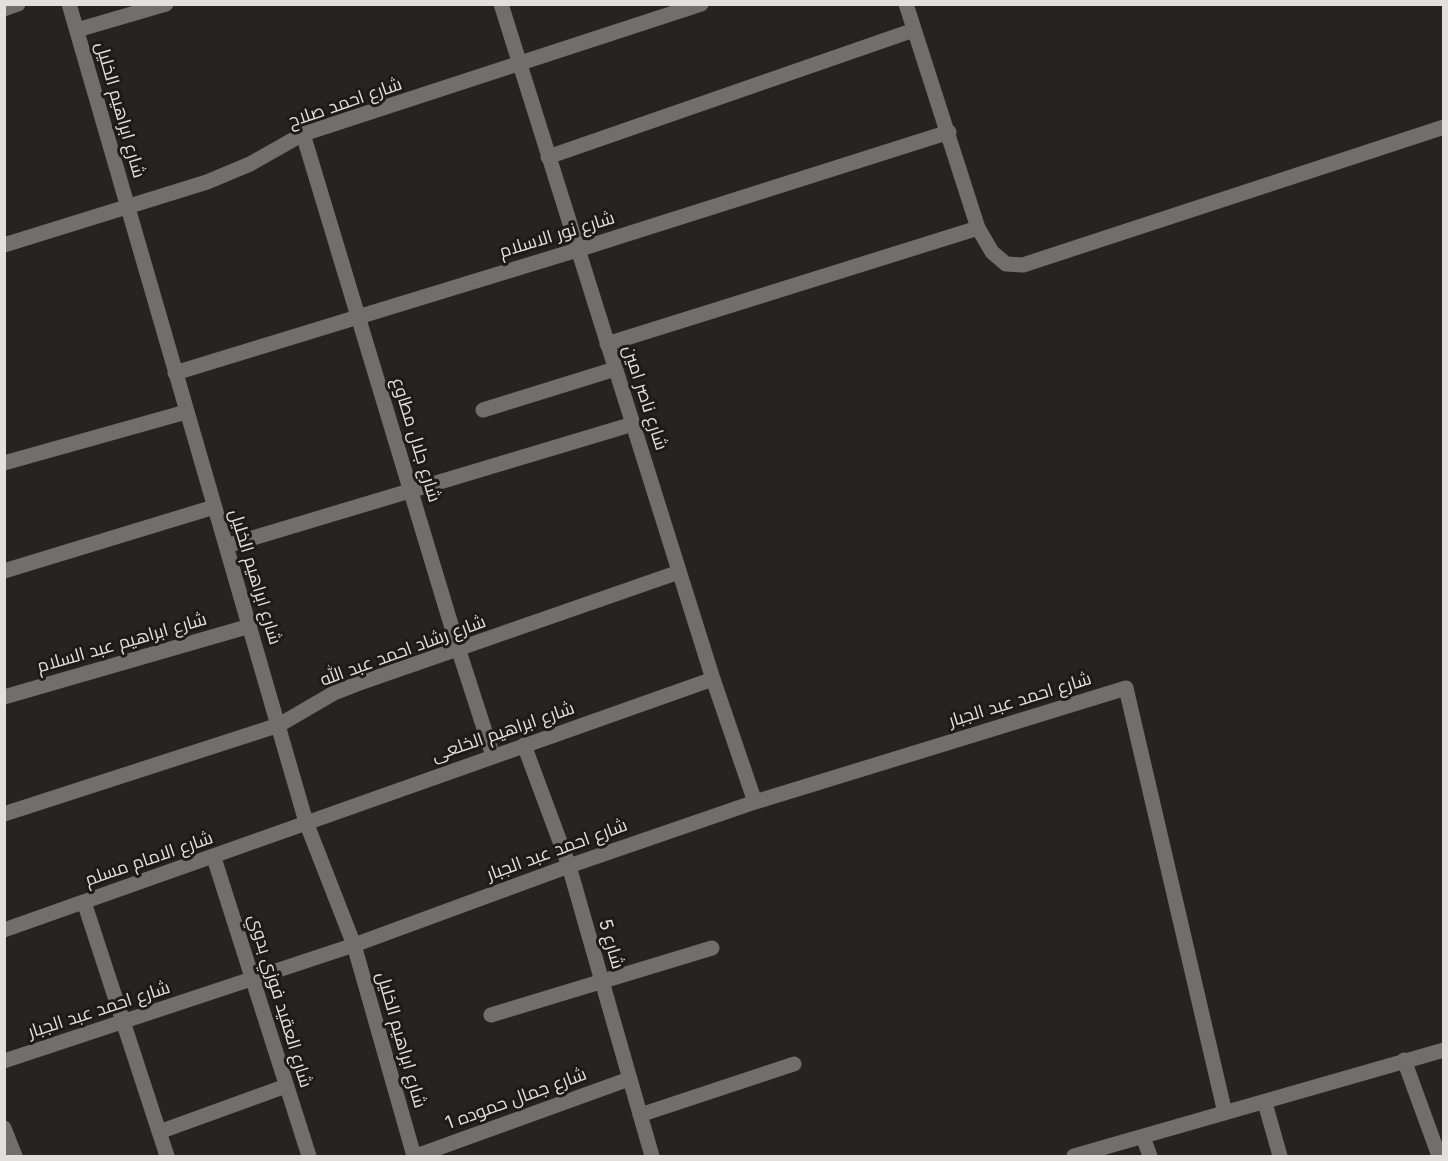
<!DOCTYPE html>
<html>
<head>
<meta charset="utf-8">
<style>
	body { margin:0 }
	#map { position:relative; width:1448px; height:1161px; overflow:hidden; background:#262421; font-family:Inter,sans-serif }
	canvas { display:block }
	.frame { position:absolute; inset:0; border:6px solid #e1e0de; pointer-events:none }
</style>
</head>
<body>
<div id="map">
<canvas width="1448" height="1161"></canvas>
<div class="frame"></div>
</div>
<script>
const context = document.querySelector('canvas').getContext('2d');
context.lineJoin = 'round';
const poly = rows => new Path2D(rows.map(r => 'M' + r).join(''));
function trace(path, color, width, dash) { context.strokeStyle = color; context.lineWidth = width; context.lineCap = dash ? 'butt' : 'round'; context.setLineDash(dash || []); context.stroke(path); }
function label(font, color, halo, rows, align = 'center') {
  context.font = font + ' Inter,Cairo,sans-serif'; context.lineWidth = 6; context.setLineDash([]); context.textBaseline = 'middle'; context.strokeStyle = halo; context.fillStyle = color; for (const [text, x, y, turn = 0] of rows) {
    context.save(); context.translate(x, y); context.rotate((+turn || 0) * Math.PI / 180); context.textAlign = isNaN(turn) ? turn : align; if (halo) context.strokeText(text, 0, 0); context.fillText(text, 0, 0); context.restore();
  }
}
const minor = poly([
	[69,4,306,822,354,945,414,1156],
	[501,4,713,679,755,802],
	[906,4,978,228,992,252,1006,264,1023,265,1444,127],
	[4,9,18,4],
	[77,30,166,4],
	[303,134,459,651,493,756],
	[548,157,914,30],
	[4,245,207,182,250,164,303,134,701,4],
	[607,344,978,228],
	[175,373,577,250,949,132],
	[483,410,615,369],
	[4,463,186,412],
	[226,546,633,424],
	[4,571,214,507],
	[4,697,250,626],
	[524,745,569,866,652,1156],
	[4,814,279,725,334,693,357,684,679,572],
	[214,858,309,1156],
	[84,902,167,1156],
	[4,930,713,679],
	[491,1015,712,948],
	[1404,1060,1439,1156],
	[4,1061,354,945,569,866,755,802,1126,688,1225,1113],
	[1265,1103,1280,1156],
	[640,1115,794,1064],
	[4,1128,15,1156],
	[159,1132,286,1086],
	[1143,1137,1150,1156],
	[416,1156,629,1079],
	[1074,1156,1444,1050]
]);
const streetNames = [
	["شارع احمد صلاح",345,103,-19],
	["شارع ابراهيم الخليل",120,110,74],
	["شارع نور الاسلام",557,235,-17],
	["شارع ناصر امين",645,398,72],
	["شارع جلال مطاوع",416,440,73],
	["شارع ابراهيم الخليل",255,577,73],
	["شارع ابراهيم عبد السلام",122,643,-16],
	["شارع رشاد احمد عبد الله",403,651,-20],
	["شارع احمد عبد الجبار",1020,700,-17],
	["شارع ابراهيم الخلعى",503,732,-19],
	["شارع احمد عبد الجبار",557,850,-20],
	["شارع الامام مسلم",149,859,-19],
	["شارع 5",611,944,74],
	["شارع العقيد فوزي بدوي",280,1001,73],
	["شارع احمد عبد الجبار",99,1010,-18],
	["شارع ابراهيم الخليل",401,1040,74],
	["شارع جمال حموده 1",516,1099,-20]
];
trace(minor, '#716f6e', 15);
label('18px', '#e1e0de', '#1c1b17', streetNames);
</script>
</body>
</html>
